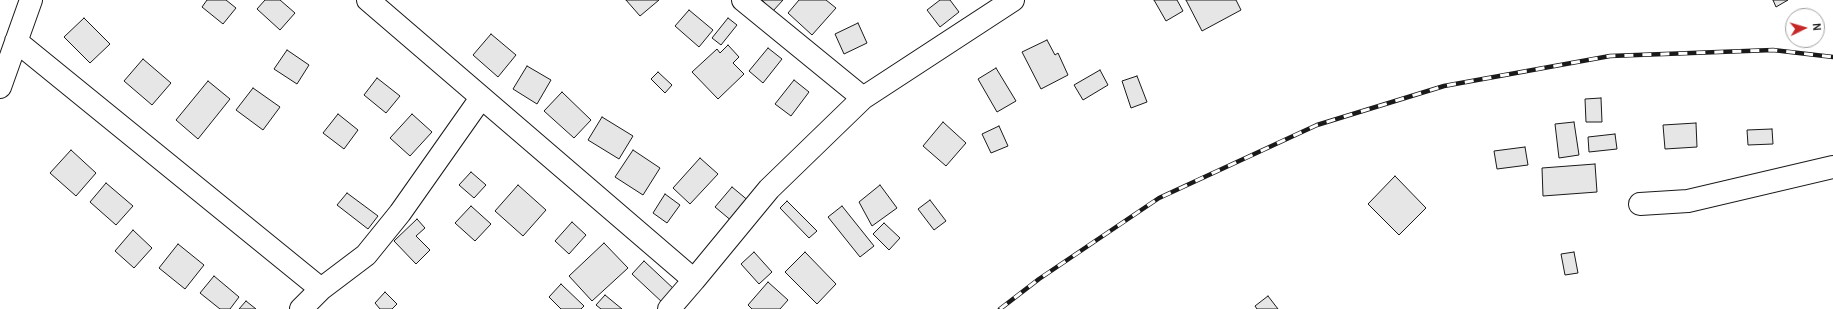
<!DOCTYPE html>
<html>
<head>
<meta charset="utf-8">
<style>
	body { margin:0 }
	#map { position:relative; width:1833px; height:309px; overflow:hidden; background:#fff; font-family:Karla,sans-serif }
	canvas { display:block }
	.north { position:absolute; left:1785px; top:8px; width:40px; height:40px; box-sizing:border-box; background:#fff; border:1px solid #a3a3a3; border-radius:50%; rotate:85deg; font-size:11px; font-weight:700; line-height:16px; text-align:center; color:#1a1a1a }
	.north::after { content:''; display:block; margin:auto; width:14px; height:18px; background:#c62828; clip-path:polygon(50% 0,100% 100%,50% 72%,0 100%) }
</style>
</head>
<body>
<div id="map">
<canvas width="1833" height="309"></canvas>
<div class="north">N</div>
</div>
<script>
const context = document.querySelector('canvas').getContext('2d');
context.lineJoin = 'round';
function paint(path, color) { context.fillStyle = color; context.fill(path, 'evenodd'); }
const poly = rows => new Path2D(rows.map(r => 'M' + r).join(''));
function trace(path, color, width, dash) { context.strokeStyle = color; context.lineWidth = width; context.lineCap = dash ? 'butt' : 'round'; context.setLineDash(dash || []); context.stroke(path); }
const building = poly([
	[207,0,226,0,236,8,223,24,202,7,207,0],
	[265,0,280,0,295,13,280,30,257,9,265,0],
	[626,0,659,0,640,16,626,0],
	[762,0,783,0,773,11,762,0],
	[799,0,826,0,836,8,812,35,788,13,799,0],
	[940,0,950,0,959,12,940,27,927,10,940,0],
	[1154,0,1177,0,1183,11,1166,21,1154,0],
	[1186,0,1236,0,1241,10,1202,31,1186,0],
	[1773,0,1788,0,1776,7,1773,0],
	[689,10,713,30,699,47,675,26,689,10],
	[84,18,110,44,90,63,64,37,84,18],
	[728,18,737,25,721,45,712,38,728,18],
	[858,23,867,43,844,54,835,34,858,23],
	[491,34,516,55,498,77,473,55,491,34],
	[1047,40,1055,55,1058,53,1068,75,1041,89,1022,52,1047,40],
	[728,45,739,57,733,63,744,74,718,99,692,72,717,49,720,53,728,45],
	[768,48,782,59,763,83,749,71,768,48],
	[287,50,309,65,297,84,274,69,287,50],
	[143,59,171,83,152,105,124,81,143,59],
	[527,66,551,80,537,104,513,89,527,66],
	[996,68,1016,101,997,112,978,79,996,68],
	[1100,70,1108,85,1083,100,1074,85,1100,70],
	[658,72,672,85,665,93,651,79,658,72],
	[1137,76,1147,102,1131,108,1122,81,1137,76],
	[377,78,400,96,386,113,364,95,377,78],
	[794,80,809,92,791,116,775,104,794,80],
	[208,81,230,99,198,139,176,120,208,81],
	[253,88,280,107,263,130,236,110,253,88],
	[562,92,591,120,574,138,544,111,562,92],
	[1601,98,1602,122,1586,122,1585,99,1601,98],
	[338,114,358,130,344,149,323,133,338,114],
	[412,114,432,132,410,156,390,138,412,114],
	[602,117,633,136,619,159,588,140,602,117],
	[943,122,966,143,946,166,923,146,943,122],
	[1574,122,1579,155,1559,158,1555,124,1574,122],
	[1696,123,1697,147,1665,149,1663,125,1696,123],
	[999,126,1008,146,991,153,982,134,999,126],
	[1772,129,1773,144,1748,145,1747,130,1772,129],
	[1615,134,1617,149,1589,152,1588,137,1615,134],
	[1525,147,1528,165,1497,169,1494,151,1525,147],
	[71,150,96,173,76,196,50,173,71,150],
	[633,150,660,168,643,195,615,177,633,150],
	[700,158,718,174,690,204,673,188,700,158],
	[1595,164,1597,192,1543,196,1542,168,1595,164],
	[471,172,486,185,474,198,459,185,471,172],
	[1395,176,1426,208,1399,235,1368,204,1395,176],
	[106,183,133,206,116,225,90,202,106,183],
	[518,185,546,210,523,236,495,211,518,185],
	[880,185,897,208,872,226,859,202,880,185],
	[732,187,750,202,733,222,715,207,732,187],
	[347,193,378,216,368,229,337,205,347,193],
	[665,194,680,205,667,223,653,213,665,194],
	[930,200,946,221,934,230,918,209,930,200],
	[787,201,817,231,809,238,780,208,787,201],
	[471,206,491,224,475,241,455,223,471,206],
	[842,206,874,246,860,257,828,217,842,206],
	[417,219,425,228,416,236,430,250,416,264,394,241,417,219],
	[572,222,586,235,569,254,555,241,572,222],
	[884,223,900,238,889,250,873,234,884,223],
	[133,230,152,248,134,268,115,251,133,230],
	[604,243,628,268,592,301,569,276,604,243],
	[178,244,204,265,185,289,159,268,178,244],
	[754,252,772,272,759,284,741,264,754,252],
	[805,252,836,284,817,304,785,272,805,252],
	[1574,252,1578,273,1565,275,1561,254,1574,252],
	[644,261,675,290,663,303,632,274,644,261],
	[214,276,239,297,230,309,220,309,200,293,214,276],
	[768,282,788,300,780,309,752,309,748,305,768,282],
	[561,284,584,306,581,309,561,309,549,297,561,284],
	[385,292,397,304,392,309,380,309,375,303,385,292],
	[605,295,622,309,601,309,596,305,605,295],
	[1268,296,1278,309,1257,309,1255,306,1268,296],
	[246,301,256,309,239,309,246,301]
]);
const minor = poly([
	[368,0,694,280,769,189,863,98,1013,0],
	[743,0,863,98],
	[16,41,321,289],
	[0,87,31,0],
	[1640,204,1688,201,1833,167],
	[301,309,321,289,366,255,400,213,481,98],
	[669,309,694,280]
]);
const rail = poly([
	[1000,309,1039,279,1159,198,1317,125,1444,86,1610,56,1773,50,1833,57]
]);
paint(building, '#e6e6e6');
trace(building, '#1a1a1a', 1);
trace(minor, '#1a1a1a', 24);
trace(minor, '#fff', 22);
trace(rail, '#1a1a1a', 4.5);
trace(rail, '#fff', 3, [9]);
</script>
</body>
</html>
